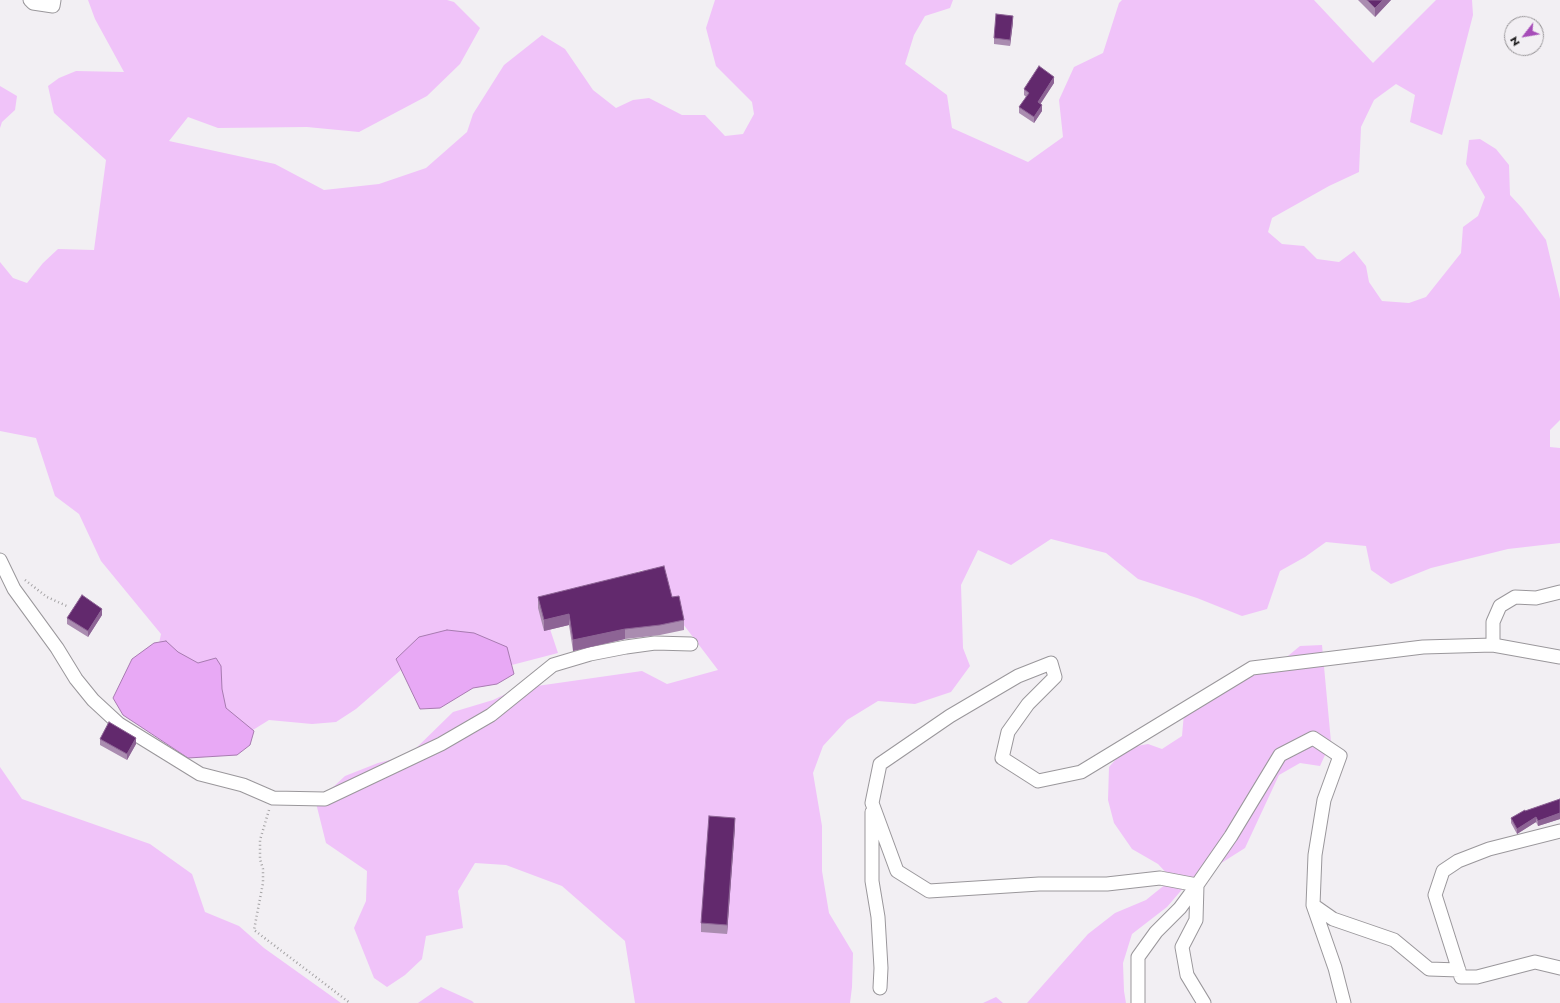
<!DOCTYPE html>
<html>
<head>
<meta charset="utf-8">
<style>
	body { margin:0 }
	#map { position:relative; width:1560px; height:1003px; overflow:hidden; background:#f2eff3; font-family:Jost,sans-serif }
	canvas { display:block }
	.north { position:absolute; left:1504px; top:16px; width:40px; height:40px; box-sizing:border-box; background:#f2eff3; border:1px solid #989598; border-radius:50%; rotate:239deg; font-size:11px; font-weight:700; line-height:16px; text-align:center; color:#100f10 }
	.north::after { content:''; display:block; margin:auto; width:14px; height:18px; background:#a64cb8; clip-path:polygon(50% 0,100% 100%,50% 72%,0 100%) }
</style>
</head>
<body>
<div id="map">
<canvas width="1560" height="1003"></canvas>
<div class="north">N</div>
</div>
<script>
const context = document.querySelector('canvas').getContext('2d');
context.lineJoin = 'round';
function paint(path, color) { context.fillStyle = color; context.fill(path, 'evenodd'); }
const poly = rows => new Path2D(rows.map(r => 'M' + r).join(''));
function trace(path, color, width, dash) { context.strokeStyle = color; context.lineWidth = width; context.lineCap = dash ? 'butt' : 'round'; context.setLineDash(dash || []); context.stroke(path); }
const green = poly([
	[88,0,447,0,454,2,480,28,460,64,427,96,359,132,307,127,218,128,188,117,169,141,275,164,324,190,379,184,426,168,467,132,473,114,504,65,542,35,565,49,593,90,616,108,633,100,649,98,682,115,705,115,725,136,743,134,754,114,752,102,716,66,706,28,715,0,953,0,950,8,925,16,914,35,905,64,947,95,952,128,1028,162,1063,137,1059,100,1074,67,1103,53,1119,3,1122,0,1314,0,1373,63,1436,0,1472,0,1473,15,1442,135,1410,122,1415,95,1396,84,1374,100,1361,127,1359,172,1329,186,1272,218,1268,232,1282,244,1304,246,1317,259,1339,262,1354,251,1366,266,1369,282,1382,301,1409,303,1426,297,1461,253,1463,227,1478,216,1485,197,1466,164,1469,140,1480,139,1496,149,1509,165,1510,195,1522,208,1546,240,1560,299,1560,420,1550,430,1550,447,1560,448,1560,543,1508,549,1431,568,1391,584,1371,570,1366,546,1326,542,1305,557,1280,571,1267,609,1242,616,1197,598,1138,579,1106,553,1051,539,1011,565,978,550,961,585,963,648,970,666,951,692,915,704,878,701,847,720,823,746,813,773,822,826,822,871,829,913,853,953,852,987,850,1003,635,1003,625,941,562,886,506,865,475,863,458,891,463,928,426,936,422,959,405,975,387,987,374,978,354,928,366,901,367,871,326,843,316,803,345,776,378,763,409,755,453,712,493,700,516,689,642,671,667,684,718,670,642,570,544,611,558,653,508,666,418,655,356,709,336,722,312,724,269,720,240,738,158,648,161,634,101,561,79,514,55,496,36,438,0,431,0,262,13,278,27,283,43,263,58,249,94,250,106,160,54,113,48,86,59,78,76,71,124,72,95,19],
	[0,86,17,96,15,110,2,122,0,128],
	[1322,645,1331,742,1320,766,1300,763,1279,775,1245,848,1185,886,1167,907,1132,934,1123,963,1124,991,1126,1003,1027,1003,1088,934,1115,913,1146,900,1172,879,1158,864,1132,849,1114,823,1108,800,1109,767,1126,748,1148,744,1162,749,1182,736,1184,713,1245,679,1277,665,1300,646],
	[0,767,22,799,150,844,192,874,205,912,239,926,264,948,341,1003,0,1003],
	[441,987,472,1001,474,1003,418,1003],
	[996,997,1003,1003,983,1003]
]);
const water = poly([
	[447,630,474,633,507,647,514,674,497,684,473,688,440,708,420,709,396,659,419,637,447,630],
	[166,641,178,652,198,663,216,658,221,666,222,689,226,708,254,731,250,745,237,755,188,758,123,715,113,698,132,659,154,643,166,641]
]);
const path = poly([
	[25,580,47,597,69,607],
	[269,810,260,840,260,859,263,869,263,883,254,930,350,1003]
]);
const minor = poly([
	[30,0,33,3,53,6,54,0],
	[0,560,14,589,57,648,76,679,93,700,119,724,200,774,243,785,273,798,325,799,441,744,491,715,553,665,590,654,626,647,655,643,691,644],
	[1493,645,1493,622,1500,606,1515,597,1536,598,1560,592],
	[872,812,872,881,878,917,881,968,880,988],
	[1560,831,1489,849,1458,861,1443,871,1435,895,1461,977,1477,977,1535,962,1560,968],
	[1197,885,1196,920,1182,947,1187,975,1204,1003],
	[1313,905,1335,968,1344,1003],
	[1459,970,1429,969,1394,940,1333,919,1313,905,1315,855,1324,800,1340,756,1313,738,1280,755,1231,836,1197,885,1160,878,1107,884,1039,884,929,891,897,871,872,803,880,764,950,716,1018,676,1051,663,1055,677,1028,704,1008,732,1002,758,1038,781,1081,772,1252,668,1423,647,1493,645,1560,657],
	[1138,1003,1138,957,1156,932,1180,908,1197,885]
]);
const wall = poly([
	[1358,0,1391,0,1375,17],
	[1013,22,1010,46,994,44,994,38],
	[1054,83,1040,103,1042,111,1034,123,1019,113,1019,107,1026,97,1024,95,1024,89],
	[538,597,672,597,684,620,684,630,660,635,625,639,573,651,569,625,544,631,538,608],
	[102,615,88,637,67,624,67,618],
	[100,739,136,744,127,760,100,745],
	[1560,799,1560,819,1538,826,1536,822,1517,834,1511,823,1511,818,1525,811],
	[735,827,727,934,701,932,701,923]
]);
const shadedWall = poly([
	[1383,0,1391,0,1375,17,1375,8],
	[1013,16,1013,22,1010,46,1010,40],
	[1054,77,1054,83,1038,108,1038,102],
	[1042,105,1042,111,1034,123,1034,117],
	[102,609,102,615,88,637,88,631],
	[569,614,569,625,544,631,544,620],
	[625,629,625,639,573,651,573,640],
	[136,738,136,744,127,760,127,754],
	[1560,813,1560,819,1538,826,1538,821],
	[1536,817,1536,822,1517,834,1517,829],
	[735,818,735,827,727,934,727,925]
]);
const building = poly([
	[1367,0,1383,0,1375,8,1367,0],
	[996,14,1013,16,1010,40,994,38,996,14],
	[1039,66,1054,77,1038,102,1042,105,1034,117,1019,107,1029,93,1024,89,1039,66],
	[664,566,672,597,679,596,684,620,660,625,625,629,573,640,569,614,544,620,538,597,664,566],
	[82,595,102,609,88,631,67,618,82,595],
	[109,722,136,738,127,754,100,739,109,722],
	[1560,799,1560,813,1538,821,1536,817,1517,829,1511,818,1525,810,1525,811,1560,799],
	[709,816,735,818,727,925,701,923,709,816]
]);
paint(green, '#f0c3f9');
paint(water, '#e8a9f5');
trace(water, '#a77bb0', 1);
trace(minor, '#9a979b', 15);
trace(path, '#a5a3a5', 2.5, [1, 3]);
trace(minor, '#fff', 13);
paint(wall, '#aa8cb0');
paint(shadedWall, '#8d6495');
paint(building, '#62296d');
trace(building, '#8d6495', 1);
</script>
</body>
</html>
